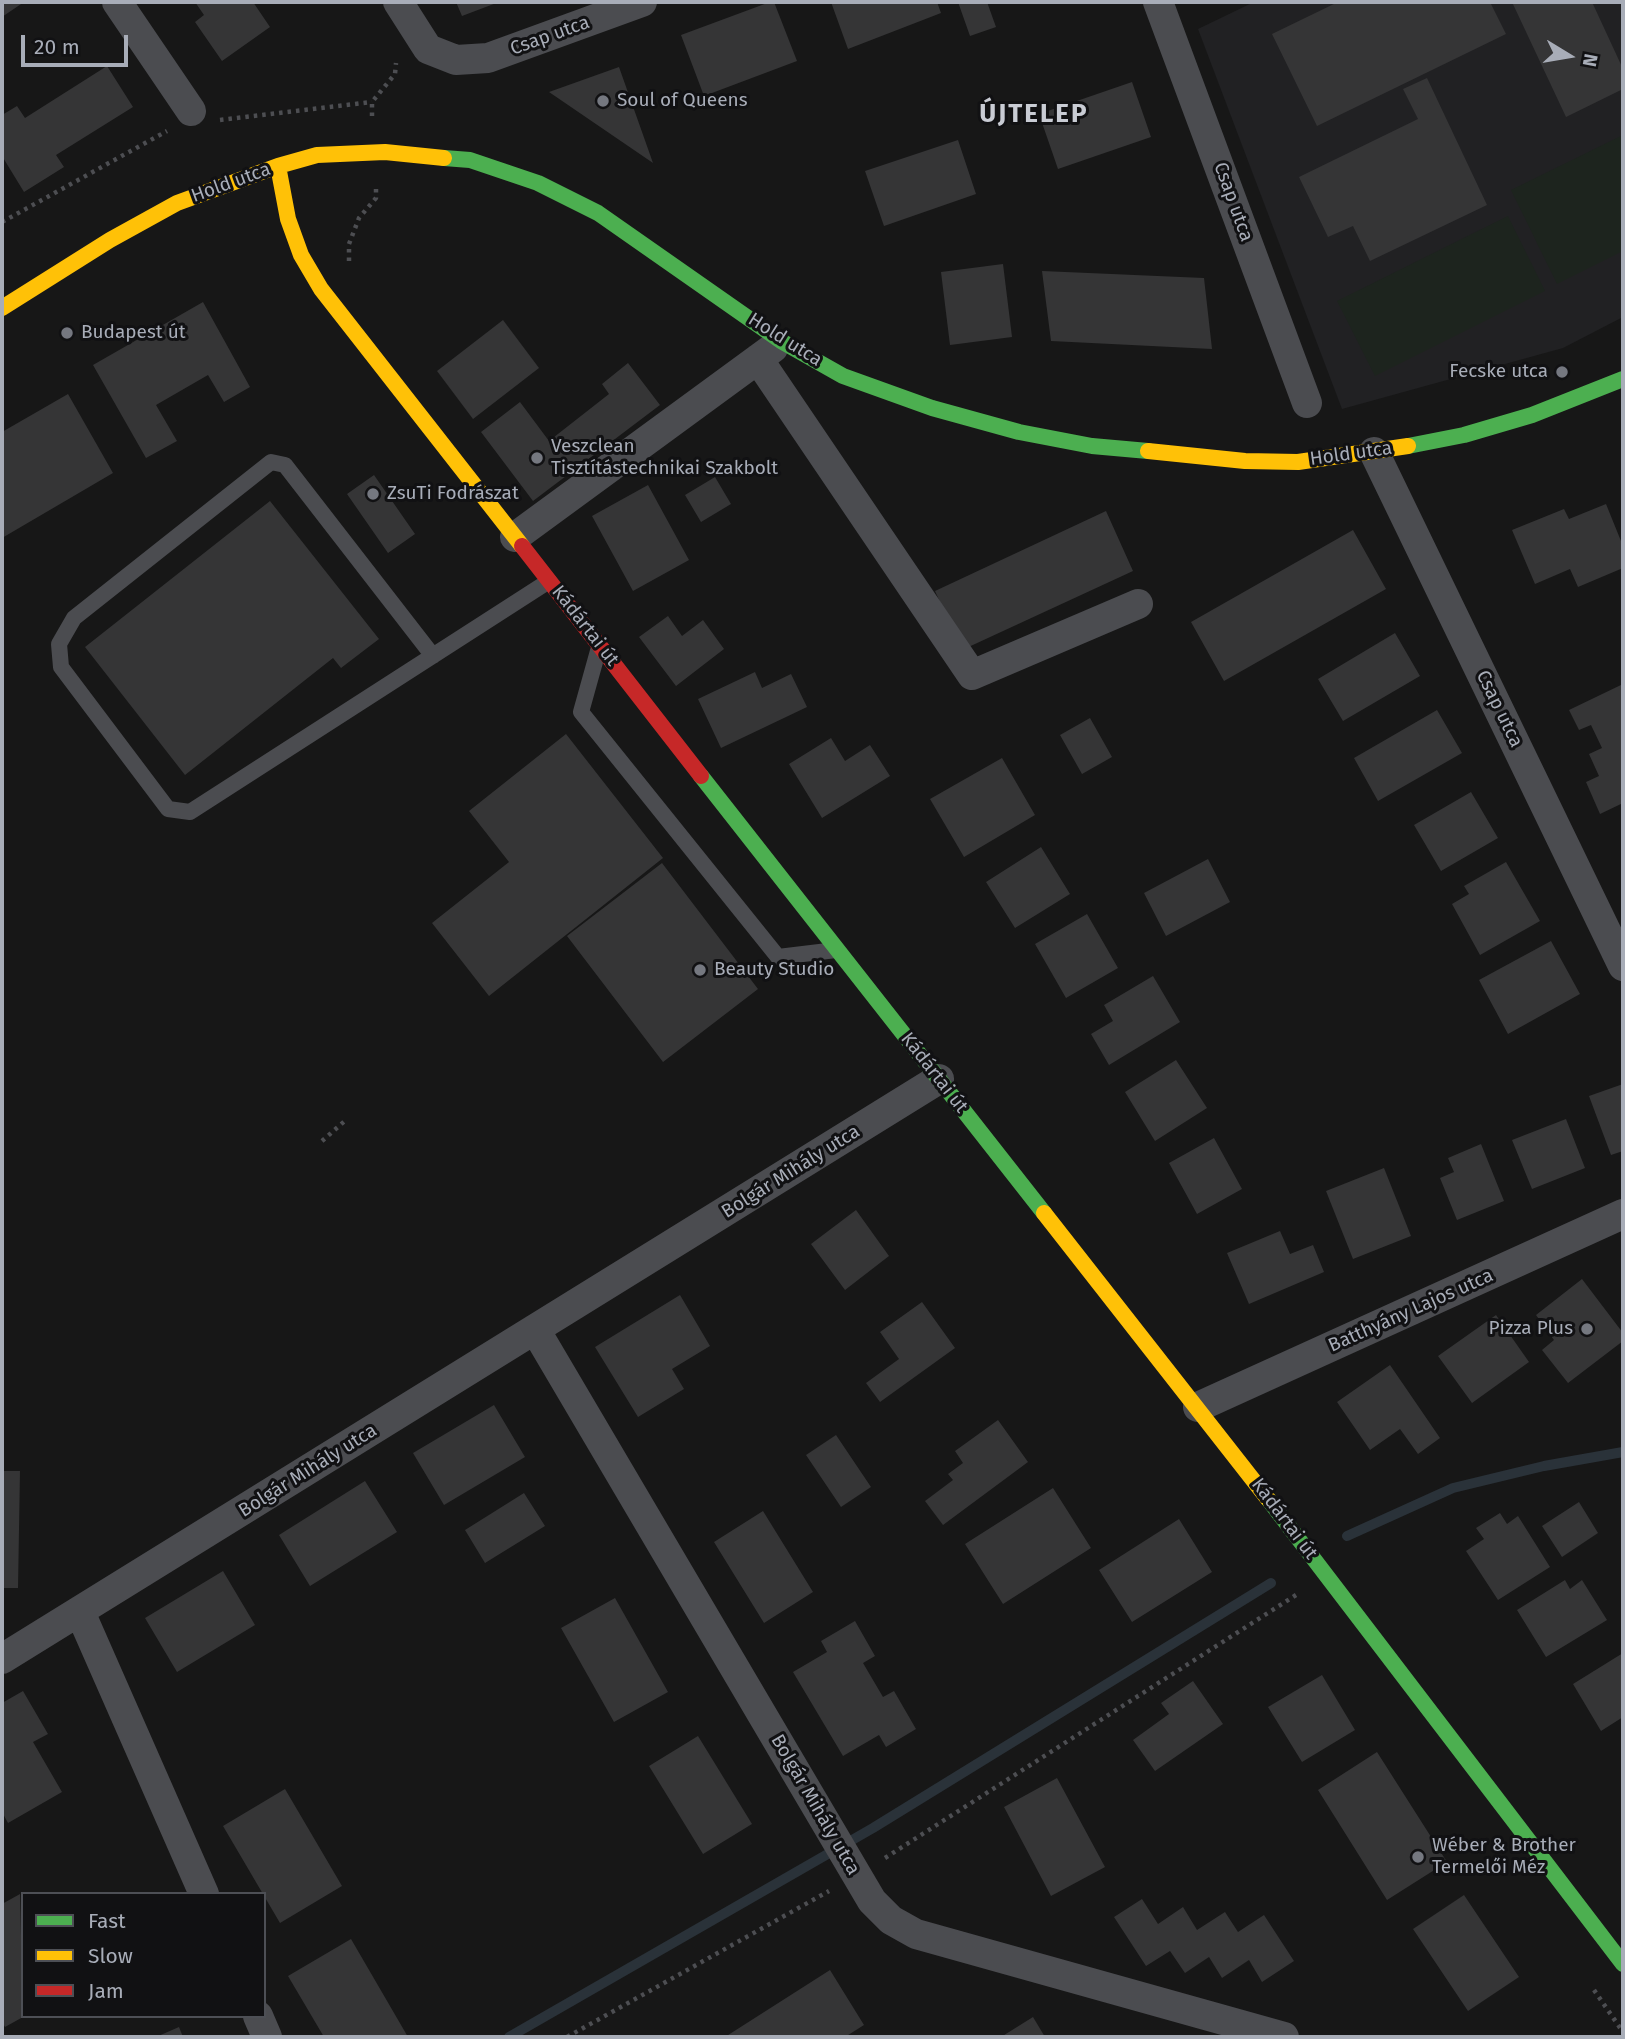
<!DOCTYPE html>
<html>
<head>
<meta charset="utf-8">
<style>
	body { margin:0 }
	#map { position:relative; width:1625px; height:2039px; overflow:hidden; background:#171717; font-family:"Fira Sans",sans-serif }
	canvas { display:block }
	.frame { position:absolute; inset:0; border:4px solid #a8adb8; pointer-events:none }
	.legend { position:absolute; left:21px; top:1892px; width:245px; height:126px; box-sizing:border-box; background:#111113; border:2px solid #4d4f55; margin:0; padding:9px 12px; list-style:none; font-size:21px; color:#a8adb8 }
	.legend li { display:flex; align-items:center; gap:14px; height:35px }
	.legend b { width:35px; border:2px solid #4d4f55 }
	.north { position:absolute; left:1534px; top:21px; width:70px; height:70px; -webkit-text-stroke:5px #111113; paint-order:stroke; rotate:101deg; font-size:19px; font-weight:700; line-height:28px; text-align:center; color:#a8adb8 }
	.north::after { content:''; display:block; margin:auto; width:24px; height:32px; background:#a8adb8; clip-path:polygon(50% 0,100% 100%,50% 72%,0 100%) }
	.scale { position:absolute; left:21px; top:35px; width:107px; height:32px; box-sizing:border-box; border:4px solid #a8adb8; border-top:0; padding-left:9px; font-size:21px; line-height:24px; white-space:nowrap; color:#a8adb8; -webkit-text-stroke:5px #111113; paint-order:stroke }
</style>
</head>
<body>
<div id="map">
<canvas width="1625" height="2039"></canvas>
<div class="frame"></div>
<ul class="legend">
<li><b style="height:9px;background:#4caf50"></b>Fast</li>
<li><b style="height:9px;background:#ffc107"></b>Slow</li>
<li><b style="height:9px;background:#c62828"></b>Jam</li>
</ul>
<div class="north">N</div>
<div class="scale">20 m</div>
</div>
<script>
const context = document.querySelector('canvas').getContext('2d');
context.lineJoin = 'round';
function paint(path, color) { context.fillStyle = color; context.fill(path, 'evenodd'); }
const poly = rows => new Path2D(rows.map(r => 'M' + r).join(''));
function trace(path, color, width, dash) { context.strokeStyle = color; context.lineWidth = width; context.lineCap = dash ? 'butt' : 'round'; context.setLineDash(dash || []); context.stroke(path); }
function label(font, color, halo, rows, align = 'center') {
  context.font = font + ' "Fira Sans",sans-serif'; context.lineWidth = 6; context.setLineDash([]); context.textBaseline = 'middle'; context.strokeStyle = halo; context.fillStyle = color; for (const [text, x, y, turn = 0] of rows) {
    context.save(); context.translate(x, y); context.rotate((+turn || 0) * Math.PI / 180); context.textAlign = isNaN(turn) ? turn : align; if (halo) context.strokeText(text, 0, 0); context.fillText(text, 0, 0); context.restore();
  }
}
const built = poly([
	[1254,2,1623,2,1623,317,1563,348,1342,409,1198,29]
]);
const green = poly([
	[1623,135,1623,251,1557,284,1511,190],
	[1508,216,1545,291,1375,376,1337,301]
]);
const stream = poly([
	[1347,1536,1453,1488,1544,1466,1623,1452],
	[509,2037,873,1828,1271,1583]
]);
const building = poly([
	[2,2,24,2,2,17],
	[195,2,253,2,270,27,222,61,195,22,204,15],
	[456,2,499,2,462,16],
	[770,2,774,2,797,61,704,96,681,35],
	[831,2,937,2,941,13,848,49],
	[958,2,987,2,996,27,970,36],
	[1338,2,1490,2,1506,34,1317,126,1272,34],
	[1512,2,1592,2,1623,69,1623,89,1566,117],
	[107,66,133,107,56,155,64,167,24,192,2,156,2,115,17,106,25,118],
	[619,67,653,163,549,92],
	[1427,78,1487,205,1370,261,1353,226,1328,237,1299,177,1418,119,1403,89],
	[1132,82,1151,137,1058,169,1039,114],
	[958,140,976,194,884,226,865,171],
	[1003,264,1012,337,950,345,941,272],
	[1042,271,1204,278,1212,349,1051,341],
	[203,302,250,387,224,402,208,375,156,405,177,441,146,458,93,365],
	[503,320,539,368,473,419,437,371],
	[628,363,660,405,533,501,481,432,520,402,549,441,609,394,602,384],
	[68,394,113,473,2,538,2,432],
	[374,475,415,534,388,553,347,494],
	[715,477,731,504,701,522,685,495],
	[648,485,689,560,633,591,592,516],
	[270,501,379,639,341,668,333,658,185,775,85,647],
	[1606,504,1623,546,1623,568,1578,587,1570,569,1535,584,1512,530,1564,509,1569,519],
	[1106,511,1133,571,962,650,935,591],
	[1353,530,1386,589,1224,681,1191,622],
	[668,616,682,636,703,620,724,649,676,686,639,637],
	[1395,633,1420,676,1343,721,1318,679],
	[755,672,762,688,791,674,807,707,721,748,698,699],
	[1623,684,1623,803,1600,814,1586,782,1599,776,1589,754,1602,748,1591,725,1579,730,1569,710],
	[1437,710,1462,753,1378,801,1354,758],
	[1090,718,1112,757,1082,774,1060,735],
	[566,734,663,858,489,996,432,923,509,862,469,811],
	[831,738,845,761,870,745,890,776,822,818,789,764],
	[1002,758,1035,815,964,857,930,799],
	[1471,792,1498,838,1441,871,1414,825],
	[1041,847,1070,894,1015,928,986,882],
	[1208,859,1230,902,1166,936,1144,893],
	[1506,862,1540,921,1480,955,1452,904,1469,894,1464,886],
	[662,863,758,989,663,1062,567,936],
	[1087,914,1118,968,1066,998,1035,944],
	[1551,941,1580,994,1508,1034,1479,980],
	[1153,976,1180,1022,1109,1065,1091,1034,1113,1021,1104,1005],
	[1176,1060,1207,1108,1155,1141,1125,1092],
	[1623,1084,1623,1151,1611,1155,1589,1096],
	[1566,1119,1585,1168,1532,1189,1512,1140],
	[1214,1138,1242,1189,1197,1214,1169,1163],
	[1481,1144,1504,1201,1457,1220,1440,1178,1454,1172,1448,1158],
	[1384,1168,1411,1236,1353,1259,1326,1191],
	[856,1210,889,1256,845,1290,811,1244],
	[1280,1231,1290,1254,1313,1245,1324,1272,1249,1304,1227,1253],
	[1582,1279,1623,1333,1623,1341,1568,1383,1542,1350,1554,1340,1536,1315],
	[680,1295,710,1346,672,1369,684,1389,638,1417,595,1347],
	[922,1302,955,1348,880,1402,866,1383,899,1359,880,1332],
	[1496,1315,1529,1362,1472,1403,1438,1356],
	[1390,1365,1440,1438,1418,1454,1400,1429,1370,1450,1337,1402],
	[494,1405,525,1457,444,1505,413,1453],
	[998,1420,1028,1462,943,1525,925,1501,953,1480,948,1474,963,1463,955,1451],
	[836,1435,871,1487,841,1507,806,1455],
	[2,1471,20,1471,18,1588,2,1588],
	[365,1481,397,1532,310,1586,279,1535],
	[1053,1488,1091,1548,1003,1604,965,1544],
	[524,1493,545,1526,485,1563,465,1530],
	[1579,1502,1598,1533,1562,1557,1542,1526],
	[763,1511,813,1592,764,1623,714,1542],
	[1500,1513,1507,1524,1518,1516,1550,1567,1498,1600,1466,1551,1484,1539,1476,1528],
	[1179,1519,1212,1572,1132,1622,1099,1570],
	[223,1571,255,1625,177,1672,145,1618],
	[1565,1580,1570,1589,1582,1580,1607,1620,1546,1657,1517,1610],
	[615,1598,668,1692,614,1722,561,1628],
	[855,1621,875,1656,863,1663,883,1697,894,1691,916,1729,886,1747,879,1735,843,1756,793,1672,827,1652,821,1641],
	[1623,1653,1623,1717,1601,1731,1573,1684],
	[1322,1675,1355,1730,1302,1762,1268,1707],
	[1193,1681,1223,1724,1155,1771,1133,1740,1169,1714,1161,1703],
	[23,1691,48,1734,33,1742,62,1792,8,1823,2,1812,2,1703],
	[698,1736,752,1824,703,1854,649,1766],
	[1377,1752,1447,1862,1387,1900,1318,1790],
	[1057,1778,1105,1867,1051,1896,1004,1807],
	[285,1789,342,1886,280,1923,223,1826],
	[20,1894,23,2017,5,2027,2,2022,2,1904],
	[1464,1895,1519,1977,1468,2011,1413,1929],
	[1142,1899,1158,1924,1183,1907,1197,1930,1225,1912,1238,1932,1264,1915,1294,1961,1262,1982,1249,1960,1222,1978,1209,1957,1185,1973,1170,1951,1146,1966,1114,1917],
	[351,1939,408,2037,324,2037,288,1976],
	[830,1970,864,2025,845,2037,725,2037],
	[1033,2017,1045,2037,1001,2037],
	[179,2027,183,2037,156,2037]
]);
const path = poly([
	[372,116,372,102,395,74,396,63],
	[220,120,372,102],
	[2,222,167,131],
	[349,261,349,244,359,218,376,198,376,187],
	[322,1141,347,1119],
	[885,1858,1296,1595],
	[1594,1990,1623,2032],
	[567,2037,829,1891]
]);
const lane = poly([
	[598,651,581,712,778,957,836,950],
	[433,656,285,465,271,462,74,618,59,644,61,667,168,809,190,812,549,581]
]);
const street = poly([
	[117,2,191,111],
	[398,2,428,49,456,60,488,58,642,2],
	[1158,2,1307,403],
	[758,359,972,675,1138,604],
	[1374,452,1623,966],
	[515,537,773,348],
	[536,1331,872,1901,891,1920,916,1934,1284,2037],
	[1198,1407,1623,1214],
	[80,1612,204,1894],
	[2,1659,939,1079],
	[258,2016,267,2037]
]);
const fast = poly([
	[444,158,470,160,538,183,598,213,781,341,843,376,932,408,1019,432,1092,446,1148,451],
	[1408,446,1464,435,1532,415,1623,379],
	[701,776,1044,1213],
	[1268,1499,1623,1964]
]);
const slow = poly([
	[278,166,288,219,301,255,321,289,522,546],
	[2,308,110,240,177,203,278,166,317,155,385,152,444,158],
	[1148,451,1245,461,1298,462,1408,446],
	[1044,1213,1268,1499]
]);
const jam = poly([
	[522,546,701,776]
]);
const markers = [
	[603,101,7,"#757880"],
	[67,333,7,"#757880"],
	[1562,372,7,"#757880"],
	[537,458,7,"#757880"],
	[373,494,7,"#757880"],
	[700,970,7,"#757880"],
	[1587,1329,7,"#757880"],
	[1418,1857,7,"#757880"]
];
const streetNames = [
	["Csap utca",550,36,-20],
	["Hold utca",231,183,-20],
	["Csap utca",1233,202,70],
	["Hold utca",785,340,32],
	["Hold utca",1351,454,-8],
	["Kádártai út",585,626,52],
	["Csap utca",1499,709,64],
	["Kádártai út",934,1073,52],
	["Bolgár Mihály utca",791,1172,-32],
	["Batthyány Lajos utca",1411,1311,-24],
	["Bolgár Mihály utca",308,1471,-32],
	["Kádártai út",1284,1519,53],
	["Bolgár Mihály utca",815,1805,60]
];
const poiNames = [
	["Soul of Queens",617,101],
	["Budapest út",81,333],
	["Fecske utca",1548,372,"right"],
	["Veszclean",551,447],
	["Tisztítástechnikai Szakbolt",551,469],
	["ZsuTi Fodrászat",387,494],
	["Beauty Studio",714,970],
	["Pizza Plus",1573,1329,"right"],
	["Wéber & Brother",1432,1846],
	["Termelői Méz",1432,1868]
];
const districtNames = [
	["ÚJTELEP",1034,115]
];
paint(built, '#212123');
paint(green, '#1d241e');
trace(stream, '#2a3239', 10);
paint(building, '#353536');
trace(path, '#4d4e52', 4.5, [3.5, 5]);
trace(lane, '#4b4c50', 16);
trace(street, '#4b4c50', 30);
trace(fast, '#4caf50', 16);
trace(slow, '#ffc107', 16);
trace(jam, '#c62828', 16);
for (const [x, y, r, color] of markers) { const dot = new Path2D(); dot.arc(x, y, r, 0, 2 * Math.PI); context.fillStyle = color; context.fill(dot); trace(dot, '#111113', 2.5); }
label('19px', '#a8adb8', '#111113', streetNames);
label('19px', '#a8adb8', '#111113', poiNames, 'left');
context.letterSpacing = '2px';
label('bold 26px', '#c9ccd4', '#111113', districtNames);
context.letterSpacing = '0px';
</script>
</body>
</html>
